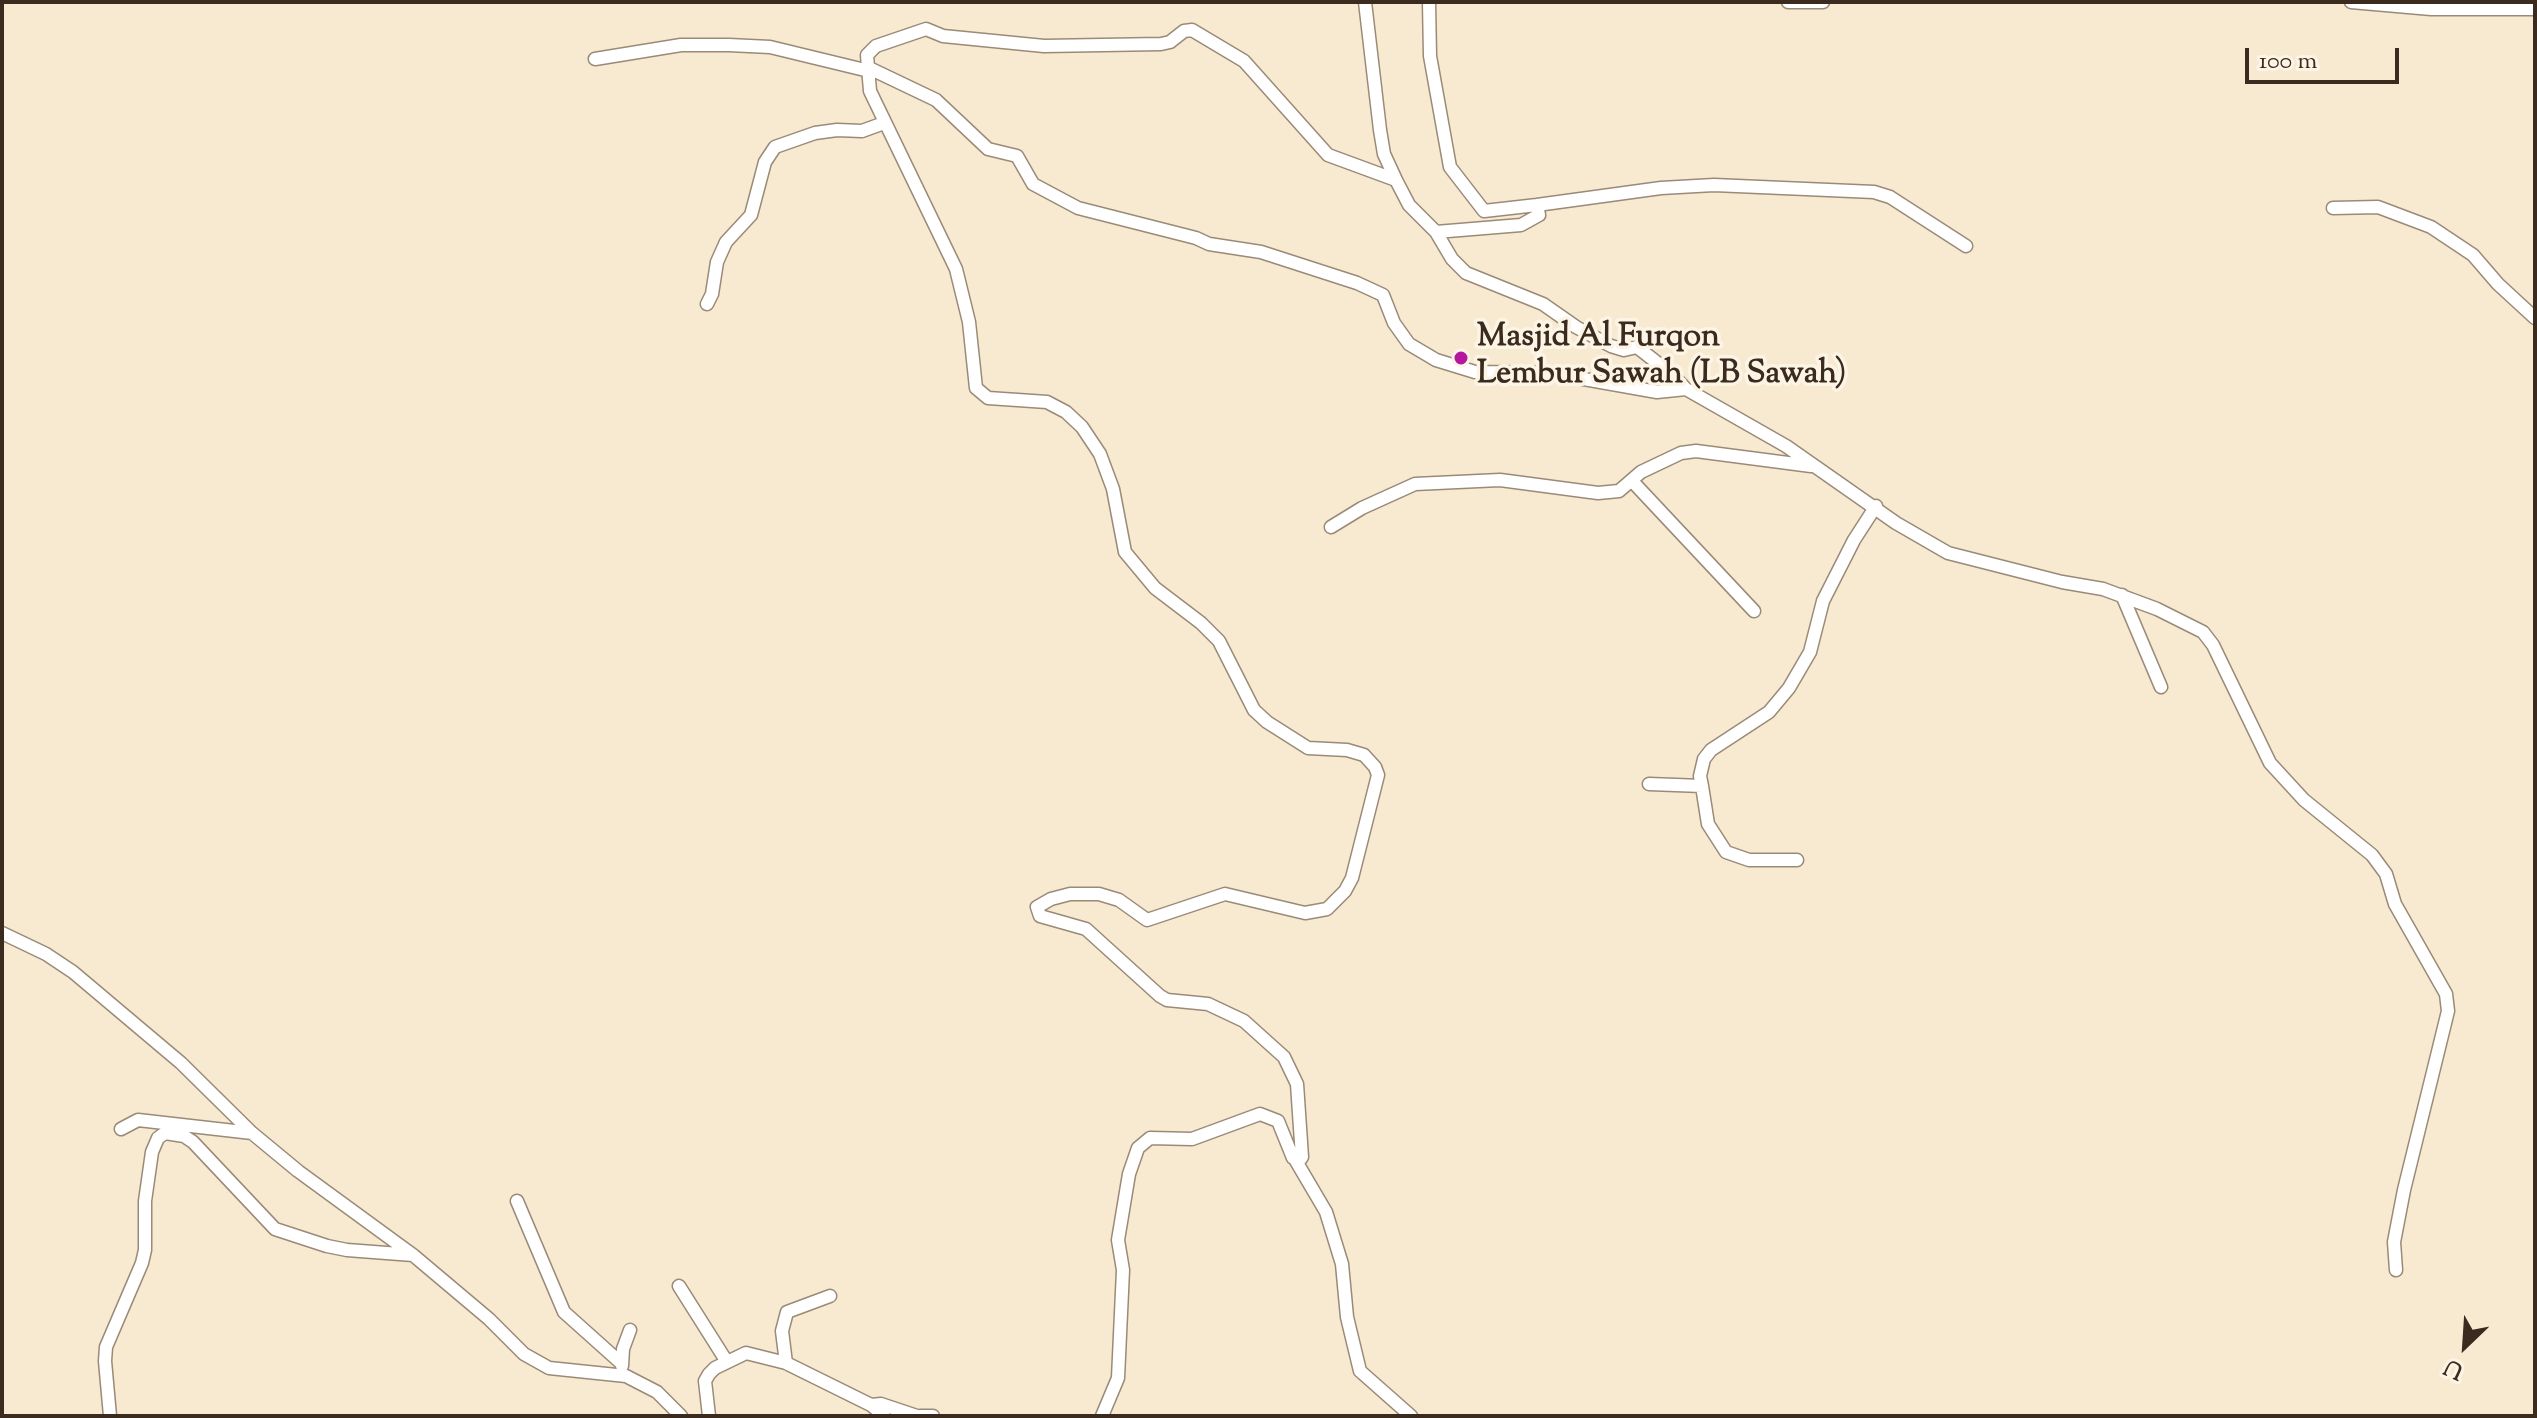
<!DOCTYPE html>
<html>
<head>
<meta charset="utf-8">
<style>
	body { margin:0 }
	#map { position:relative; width:2537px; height:1418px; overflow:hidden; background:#f8e9d1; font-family:"Sorts Mill Goudy",serif }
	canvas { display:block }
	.frame { position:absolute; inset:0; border:4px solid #3b2a1e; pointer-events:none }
	.north { position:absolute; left:2425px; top:1306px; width:80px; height:80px; -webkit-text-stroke:6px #fcf5e5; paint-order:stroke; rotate:205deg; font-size:22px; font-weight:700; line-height:32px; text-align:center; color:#3b2a1e }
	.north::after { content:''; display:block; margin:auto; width:28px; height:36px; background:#3b2a1e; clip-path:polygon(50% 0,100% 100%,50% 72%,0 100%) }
	.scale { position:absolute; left:2245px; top:48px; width:154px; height:36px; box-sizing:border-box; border:4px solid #3b2a1e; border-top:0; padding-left:10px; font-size:24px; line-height:28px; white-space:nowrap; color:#3b2a1e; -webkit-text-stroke:6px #fcf5e5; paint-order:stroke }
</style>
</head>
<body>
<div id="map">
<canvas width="2537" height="1418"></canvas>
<div class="frame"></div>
<div class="north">U</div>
<div class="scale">100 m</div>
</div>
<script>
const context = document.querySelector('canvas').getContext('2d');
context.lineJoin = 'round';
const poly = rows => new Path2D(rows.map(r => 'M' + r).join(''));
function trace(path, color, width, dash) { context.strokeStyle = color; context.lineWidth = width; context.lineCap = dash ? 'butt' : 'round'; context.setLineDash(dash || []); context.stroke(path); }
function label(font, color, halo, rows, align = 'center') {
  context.font = font + ' "Sorts Mill Goudy",serif'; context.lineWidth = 7; context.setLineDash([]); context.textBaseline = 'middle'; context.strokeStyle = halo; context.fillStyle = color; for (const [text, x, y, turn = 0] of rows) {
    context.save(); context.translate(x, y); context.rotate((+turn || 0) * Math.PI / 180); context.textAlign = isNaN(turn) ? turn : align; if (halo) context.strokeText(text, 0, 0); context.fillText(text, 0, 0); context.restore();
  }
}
const minor = poly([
	[1365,2,1380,130,1384,154,1396,180],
	[1788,2,1823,2],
	[2351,2,2431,9,2535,9],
	[595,59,681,45,729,45,770,47,869,71],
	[869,68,936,100,988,149,1017,156,1033,184,1078,208,1196,238,1209,244,1261,252,1357,283,1383,295,1394,323,1409,344,1436,360,1475,372,1550,373,1657,392,1686,389,1786,446,1896,523,1948,553,2062,582,2103,589,2157,609,2203,632,2213,645,2270,763,2304,800,2372,855,2386,874,2395,904,2446,994,2448,1011,2404,1190,2394,1242,2396,1270],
	[1537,205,1661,188,1714,185,1874,192,1890,197,1966,246],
	[2333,208,2378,207,2431,227,2473,255,2498,284,2535,318],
	[1436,232,1452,259,1466,273,1543,304,1576,327,1611,346,1624,350,1637,347,1673,375,1686,389],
	[707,304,712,294,717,262,726,242,751,215,765,162,775,147,815,133,837,130,862,131,884,123],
	[1633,482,1754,611],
	[1331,527,1362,508,1415,484,1500,480,1598,493,1619,491,1641,472,1681,453,1696,451,1811,466],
	[2122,595,2161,687],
	[1649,784,1702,786,1700,776,1704,759,1711,750,1769,712,1789,688,1810,652,1823,601,1854,540,1876,506],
	[1702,786,1708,824,1726,852,1749,860,1797,860],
	[2,933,46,954,73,972,181,1063,252,1133,298,1171,413,1255,489,1319,524,1354,549,1368,626,1376,657,1392,681,1416],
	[121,1129,138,1120,252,1133],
	[1296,1161,1326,1212,1342,1264,1347,1317,1360,1371,1411,1416],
	[517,1201,564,1312,621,1363],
	[679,1286,727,1362],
	[786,1363,782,1331,787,1312,830,1296],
	[622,1366,623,1349,630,1330],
	[871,1405,881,1404,917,1416],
	[110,1416,105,1361,106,1347,142,1263,145,1250,145,1201,152,1152,158,1138,165,1133,184,1136,193,1142,275,1229,327,1246,347,1250,413,1255],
	[709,1416,705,1381,709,1374,715,1368,746,1353,786,1363,871,1405,884,1416],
	[920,1416,933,1416],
	[1102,1416,1118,1378,1123,1270,1118,1240,1129,1174,1138,1148,1150,1138,1192,1139,1260,1114,1278,1121,1293,1158,1299,1161,1302,1157,1297,1084,1284,1057,1244,1021,1208,1004,1167,1000,1160,996,1086,929,1040,916,1037,907,1051,899,1070,894,1099,894,1119,900,1147,920,1225,894,1305,913,1327,909,1345,891,1352,878,1378,775,1375,767,1364,755,1347,750,1308,748,1267,722,1254,710,1219,641,1201,623,1155,588,1125,552,1113,489,1100,454,1082,427,1066,412,1047,402,988,398,976,388,969,322,956,269,870,91,867,55,876,46,926,29,943,36,1044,46,1161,44,1170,42,1184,31,1192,30,1244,61,1328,155,1396,180,1409,205,1436,232,1521,225,1539,215,1537,205,1484,211,1450,167,1430,56,1429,2]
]);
const markers = [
	[1461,358,8,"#b5179e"]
];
const poiNames = [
	["Masjid Al Furqon",1477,340],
	["Lembur Sawah (LB Sawah)",1477,377]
];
trace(minor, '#9a8a78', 15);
trace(minor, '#fff', 12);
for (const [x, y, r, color] of markers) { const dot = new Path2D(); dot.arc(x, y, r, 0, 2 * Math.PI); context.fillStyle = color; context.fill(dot); trace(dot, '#fcf5e5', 3); }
label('bold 32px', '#3b2a1e', '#fcf5e5', poiNames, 'left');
</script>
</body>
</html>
